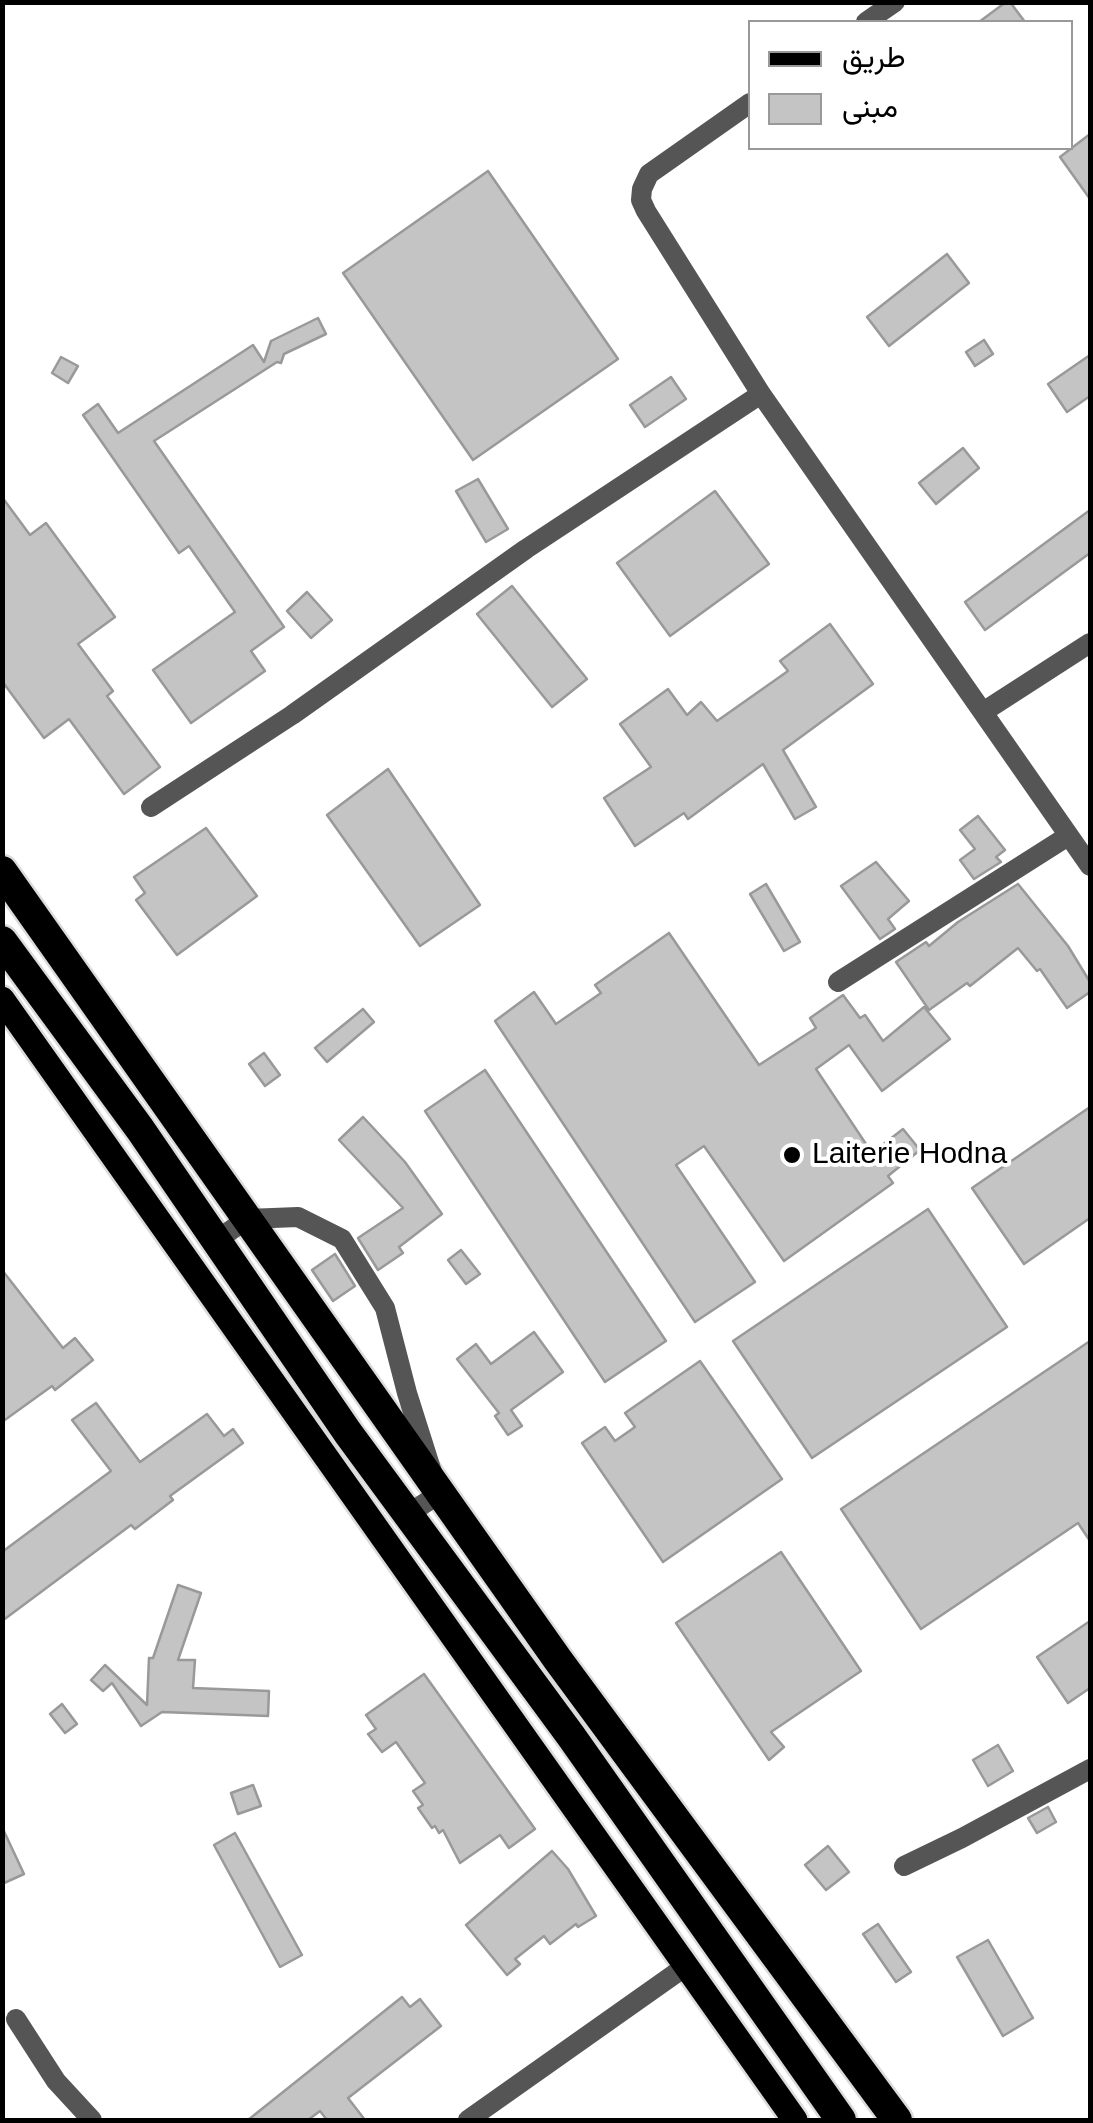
<!DOCTYPE html>
<html>
<head>
<meta charset="utf-8">
<style>
	body { margin:0 }
	#map { position:relative; width:1093px; height:2123px; overflow:hidden; background:#fff; font-family:Helvetica,Vazirmatn,sans-serif }
	canvas { display:block }
	.frame { position:absolute; inset:0; border:5px solid #000; pointer-events:none }
	.legend { position:absolute; left:748px; top:20px; width:325px; height:130px; box-sizing:border-box; background:#fff; border:2px solid #999; margin:0; padding:12px 18px; list-style:none; font-size:30px; color:#000 }
	.legend li { display:flex; align-items:center; gap:20px; height:50px }
	.legend b { width:50px; border:2px solid #999 }
</style>
</head>
<body>
<div id="map">
<canvas width="1093" height="2123"></canvas>
<div class="frame"></div>
<ul class="legend">
<li><b style="height:12px;background:#000"></b>طريق</li>
<li><b style="height:28px;background:#c4c4c4"></b>مبنى</li>
</ul>
</div>
<script>
const context = document.querySelector('canvas').getContext('2d');
context.lineJoin = 'round';
function paint(path, color) { context.fillStyle = color; context.fill(path, 'evenodd'); }
const poly = rows => new Path2D(rows.map(r => 'M' + r).join(''));
function trace(path, color, width, dash) { context.strokeStyle = color; context.lineWidth = width; context.lineCap = dash ? 'butt' : 'round'; context.setLineDash(dash || []); context.stroke(path); }
function label(font, color, halo, rows, align = 'center') {
  context.font = font + ' Helvetica,sans-serif'; context.lineWidth = 8; context.setLineDash([]); context.textBaseline = 'middle'; context.strokeStyle = halo; context.fillStyle = color; for (const [text, x, y, turn = 0] of rows) {
    context.save(); context.translate(x, y); context.rotate((+turn || 0) * Math.PI / 180); context.textAlign = isNaN(turn) ? turn : align; if (halo) context.strokeText(text, 0, 0); context.fillText(text, 0, 0); context.restore();
  }
}
const building = poly([
	[1006,2,1010,2,1025,22,979,22,1006,2],
	[1090,134,1090,199,1060,157,1090,134],
	[488,171,618,359,473,460,343,273,488,171],
	[947,254,969,283,889,346,867,317,947,254],
	[318,318,326,334,284,354,281,363,277,362,154,441,284,627,251,651,265,671,191,723,153,670,235,612,189,546,179,553,83,415,98,404,118,433,253,345,264,362,271,341,318,318],
	[984,340,993,354,975,366,966,352,984,340],
	[1090,355,1090,396,1067,412,1048,384,1090,355],
	[61,357,78,366,68,383,52,373,61,357],
	[671,377,686,399,645,427,630,405,671,377],
	[963,448,979,468,936,504,919,483,963,448],
	[478,479,508,529,486,542,456,491,478,479],
	[715,491,769,564,670,636,617,563,715,491],
	[2,497,30,535,46,523,115,617,78,644,113,691,107,696,160,767,124,794,69,719,44,738,2,681,2,497],
	[1090,510,1090,553,985,630,965,602,1090,510],
	[512,586,587,679,552,707,477,614,512,586],
	[307,592,332,620,311,638,287,611,307,592],
	[830,624,873,684,783,750,816,807,795,819,763,764,688,819,684,813,635,846,604,798,651,767,620,724,668,689,687,715,701,702,717,721,788,671,780,661,830,624],
	[388,769,480,905,420,946,327,815,388,769],
	[978,816,1005,850,996,857,1001,862,974,879,960,860,975,849,960,830,978,816],
	[206,828,257,896,177,955,136,900,145,893,134,877,206,828],
	[876,862,909,901,888,919,895,929,880,939,841,886,876,862],
	[766,884,800,942,784,951,750,894,766,884],
	[1018,884,1068,946,1090,982,1090,992,1067,1008,1040,969,1037,971,1018,948,970,986,967,983,929,1010,896,962,926,942,929,946,958,922,1018,884],
	[669,933,759,1065,816,1028,810,1018,843,995,860,1018,865,1015,883,1041,924,1007,950,1039,882,1091,849,1045,816,1069,872,1153,903,1129,920,1150,888,1176,893,1183,784,1261,704,1146,676,1165,755,1282,695,1322,495,1021,534,992,556,1024,601,993,595,985,669,933],
	[363,1009,374,1022,327,1062,315,1048,363,1009],
	[264,1053,280,1075,265,1086,249,1064,264,1053],
	[485,1070,666,1341,605,1382,425,1111,485,1070],
	[1090,1107,1090,1218,1024,1264,972,1188,1090,1107],
	[363,1117,405,1162,442,1214,399,1247,403,1253,378,1270,358,1238,403,1208,339,1140,363,1117],
	[928,1209,1007,1327,812,1458,733,1341,928,1209],
	[461,1250,480,1274,466,1284,448,1260,461,1250],
	[335,1254,355,1286,333,1301,312,1270,335,1254],
	[2,1270,63,1348,75,1338,93,1360,55,1390,52,1386,2,1422,2,1270],
	[534,1332,563,1372,511,1410,522,1426,508,1435,495,1416,499,1413,457,1359,476,1344,491,1364,534,1332],
	[1090,1341,1090,1541,1078,1523,921,1629,841,1509,1090,1341],
	[700,1361,782,1479,663,1562,582,1443,605,1427,615,1441,635,1427,625,1413,700,1361],
	[96,1403,140,1462,207,1414,224,1436,233,1429,243,1443,170,1496,173,1500,135,1529,131,1525,2,1621,2,1552,111,1471,72,1420,96,1403],
	[781,1552,861,1671,771,1732,784,1747,769,1760,676,1623,781,1552],
	[178,1585,201,1593,178,1660,195,1660,193,1688,269,1691,268,1716,162,1712,141,1726,112,1683,103,1691,91,1680,105,1665,147,1705,149,1658,153,1658,178,1585],
	[1090,1621,1090,1688,1068,1703,1037,1657,1090,1621],
	[424,1674,535,1829,509,1848,500,1835,460,1863,443,1830,439,1833,435,1826,432,1828,418,1808,423,1805,413,1791,425,1783,396,1742,382,1752,368,1734,376,1729,366,1715,424,1674],
	[62,1704,77,1724,65,1733,50,1714,62,1704],
	[998,1745,1013,1771,988,1786,973,1760,998,1745],
	[253,1785,261,1806,238,1814,231,1793,253,1785],
	[1048,1807,1056,1822,1037,1833,1028,1818,1048,1807],
	[2,1827,24,1874,2,1884,2,1827],
	[235,1833,302,1955,280,1967,214,1845,235,1833],
	[828,1846,849,1872,826,1890,805,1865,828,1846],
	[552,1851,568,1869,596,1916,578,1927,576,1924,550,1944,544,1936,515,1959,520,1964,507,1975,466,1925,552,1851],
	[878,1924,911,1972,896,1982,863,1934,878,1924],
	[988,1940,1033,2018,1003,2036,957,1957,988,1940],
	[402,1997,410,2007,420,1999,441,2026,348,2098,365,2120,327,2120,320,2111,308,2120,248,2120,402,1997]
]);
const minor = poly([
	[866,22,895,2],
	[750,103,649,174,642,189,641,200,646,211,761,394,1090,866],
	[983,712,1090,643],
	[151,807,292,715,526,549,761,394],
	[838,982,1068,836],
	[214,1242,247,1219,298,1217,342,1239,385,1308,407,1393,439,1494,408,1514],
	[904,1866,962,1838,1090,1769],
	[16,2019,56,2081,92,2120],
	[468,2120,686,1966]
]);
const major = poly([
	[2,999,795,2120]
]);
const highway = poly([
	[2,871,558,1660,897,2120],
	[2,941,140,1129,348,1433,571,1736,841,2120]
]);
const markers = [
	[792,1155,10,"#000"]
];
const poiNames = [
	["Laiterie Hodna",812,1155]
];
paint(building, '#c4c4c4');
trace(building, '#999', 2.5);
trace(major, '#dbdbdb', 30);
trace(highway, '#dbdbdb', 35);
trace(minor, '#555', 20);
trace(major, '#000', 25);
trace(highway, '#000', 30);
for (const [x, y, r, color] of markers) { const dot = new Path2D(); dot.arc(x, y, r, 0, 2 * Math.PI); context.fillStyle = color; context.fill(dot); trace(dot, '#fff', 4); }
label('30px', '#000', '#fff', poiNames, 'left');
</script>
</body>
</html>
